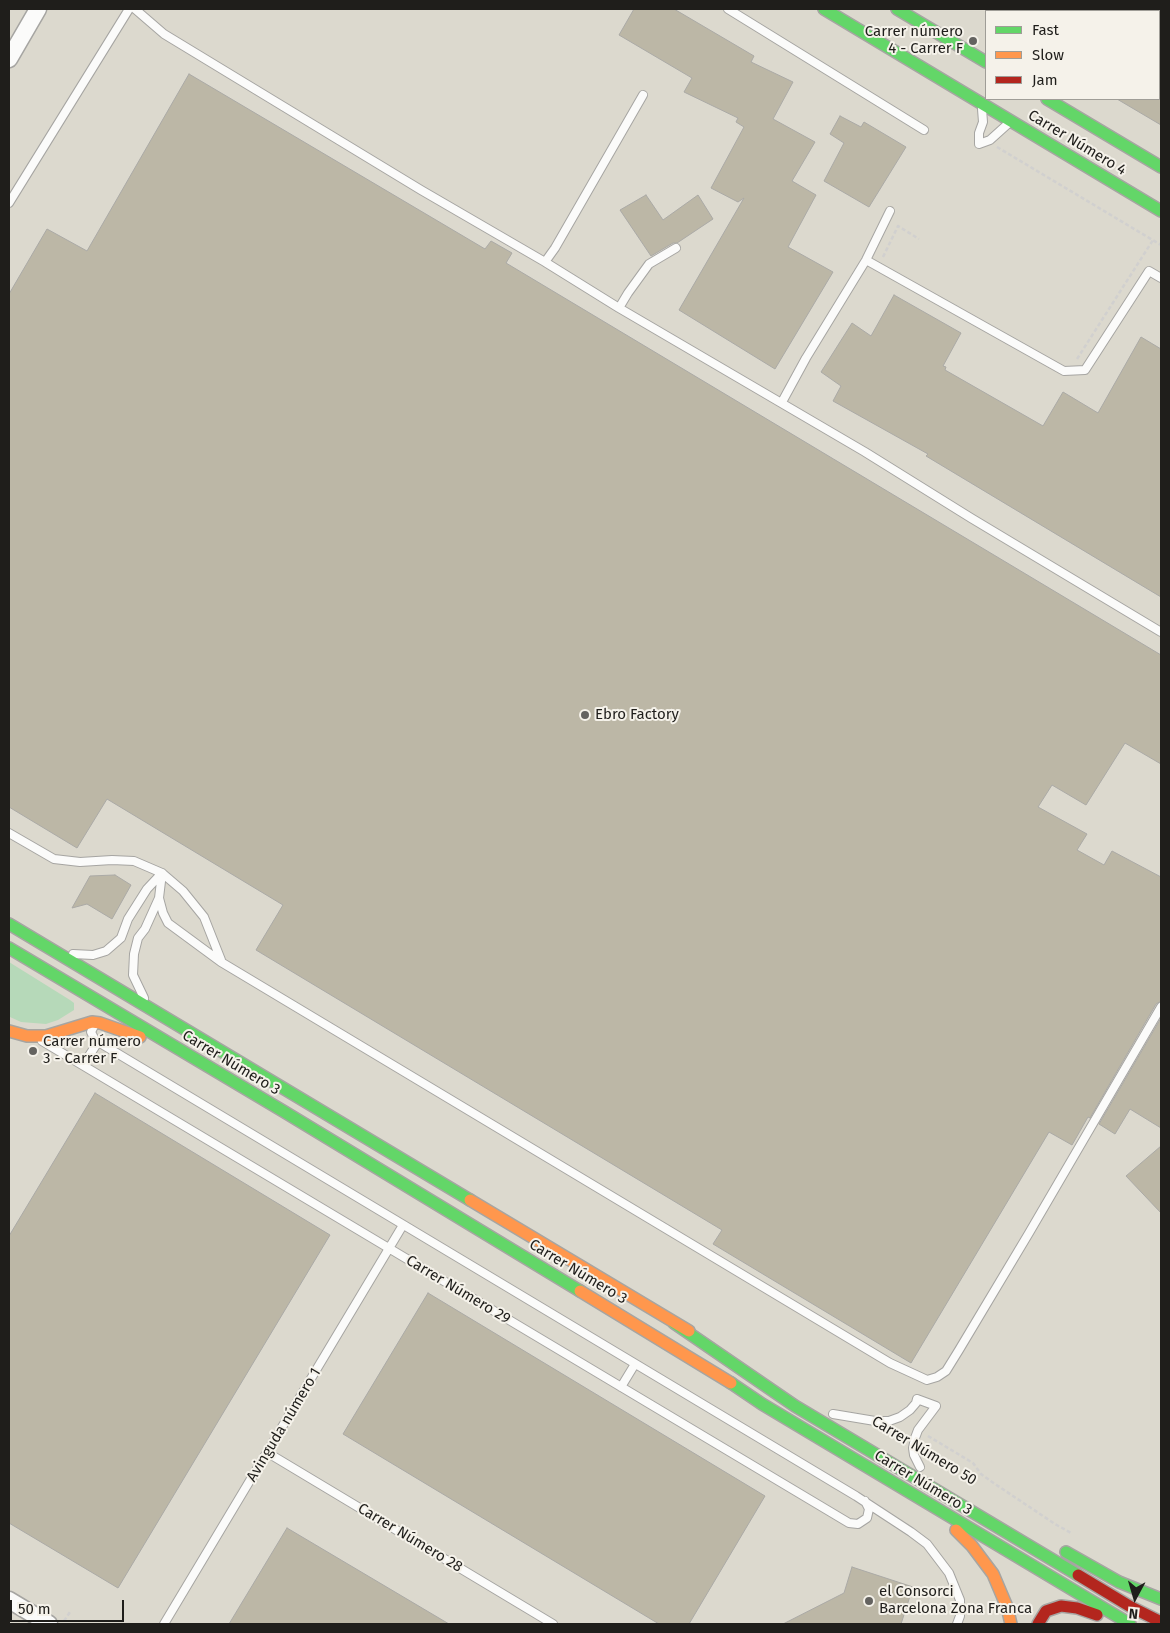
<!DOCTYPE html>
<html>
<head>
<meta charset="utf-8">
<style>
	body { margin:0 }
	#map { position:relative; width:1170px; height:1633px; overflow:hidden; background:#e4e4df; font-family:"Fira Sans",sans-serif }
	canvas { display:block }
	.frame { position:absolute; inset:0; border:10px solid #1f1e1b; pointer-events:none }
	.legend { position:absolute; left:985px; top:10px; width:175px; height:90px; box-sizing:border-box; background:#f5f2ea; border:1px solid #9f9d97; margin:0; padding:6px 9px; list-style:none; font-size:15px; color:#1f1e1b }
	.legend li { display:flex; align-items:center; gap:10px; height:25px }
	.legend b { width:25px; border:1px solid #9f9d97 }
	.north { position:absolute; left:1110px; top:1573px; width:50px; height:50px; -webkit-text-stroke:4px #f5f2ea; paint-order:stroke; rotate:186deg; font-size:14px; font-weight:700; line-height:20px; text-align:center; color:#1f1e1b }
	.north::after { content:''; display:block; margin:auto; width:18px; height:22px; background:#1f1e1b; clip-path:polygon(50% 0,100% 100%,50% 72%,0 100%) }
	.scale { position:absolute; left:10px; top:1600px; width:114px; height:22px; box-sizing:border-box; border:2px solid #1f1e1b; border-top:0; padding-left:6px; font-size:15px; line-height:18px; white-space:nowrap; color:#1f1e1b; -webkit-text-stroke:4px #f5f2ea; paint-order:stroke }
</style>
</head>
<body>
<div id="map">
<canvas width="1170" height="1633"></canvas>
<div class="frame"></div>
<ul class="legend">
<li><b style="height:6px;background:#63d668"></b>Fast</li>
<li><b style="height:6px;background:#ff974d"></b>Slow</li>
<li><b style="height:6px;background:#b3261e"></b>Jam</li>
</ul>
<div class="north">N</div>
<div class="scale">50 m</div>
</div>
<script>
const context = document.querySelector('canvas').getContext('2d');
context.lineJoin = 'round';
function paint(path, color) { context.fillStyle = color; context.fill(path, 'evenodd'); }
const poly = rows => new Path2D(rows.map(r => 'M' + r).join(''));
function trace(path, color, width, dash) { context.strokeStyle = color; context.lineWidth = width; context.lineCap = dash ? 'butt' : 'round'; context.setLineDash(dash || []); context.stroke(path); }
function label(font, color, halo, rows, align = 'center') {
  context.font = font + ' "Fira Sans",sans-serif'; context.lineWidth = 4; context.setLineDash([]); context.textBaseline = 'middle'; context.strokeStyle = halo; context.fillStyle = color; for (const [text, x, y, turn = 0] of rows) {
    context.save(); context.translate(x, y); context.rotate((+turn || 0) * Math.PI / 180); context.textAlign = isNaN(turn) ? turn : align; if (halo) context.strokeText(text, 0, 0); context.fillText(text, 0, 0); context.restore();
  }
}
const built = poly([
	[9,9,1161,9,1161,1624,9,1624],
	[986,11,1159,11,1159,99,986,99]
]);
const green = poly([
	[9,962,70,1000,74,1003,74,1010,58,1020,46,1024,21,1022,10,1017]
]);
const building = poly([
	[634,9,674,9,754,56,751,62,793,82,773,119,815,142,792,181,816,195,788,247,833,272,775,369,679,310,744,198,738,202,711,188,744,127,736,122,738,118,684,92,692,78,619,35,634,9],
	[189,74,485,249,491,241,512,253,506,263,1161,655,1161,764,1125,743,1086,805,1052,785,1038,807,1087,834,1077,850,1104,865,1112,851,1161,877,1161,1001,1156,1004,1090,1118,1088,1117,1072,1145,1049,1132,911,1363,713,1244,722,1230,256,950,283,905,107,799,77,848,9,807,9,294,47,229,87,251,189,74],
	[1117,99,1161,99,1161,125,1117,99],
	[840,116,861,127,864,122,906,147,869,207,824,181,844,143,830,134,840,116],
	[646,195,663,220,698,195,713,219,677,243,673,243,651,256,620,210,646,195],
	[894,295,961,333,943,366,946,367,945,370,1043,426,1063,392,1098,413,1141,337,1161,349,1161,597,926,456,928,454,833,401,841,386,821,372,852,323,871,336,894,295],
	[115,875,131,885,112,919,87,904,72,908,90,876,115,875],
	[1161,1018,1161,1128,1130,1109,1115,1134,1099,1124,1161,1018],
	[95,1093,330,1235,118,1588,9,1523,9,1236,95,1093],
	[1161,1146,1161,1213,1126,1176,1161,1146],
	[428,1293,765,1496,689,1624,659,1624,343,1434,428,1293],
	[287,1528,449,1624,229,1624,287,1528],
	[852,1567,913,1587,901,1624,783,1624,844,1593,852,1567]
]);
const path = poly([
	[997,147,1161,245],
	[883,257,898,226,919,239],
	[1077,359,1153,240],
	[928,1436,973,1463,981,1474,995,1484,1055,1524,1071,1533],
	[64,1621,70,1612]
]);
const lane = poly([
	[135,9,164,34,421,190,545,262,619,308,865,452,971,518,1161,632],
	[728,9,924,130],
	[982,109,983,122,979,133,979,144,990,140,1010,122],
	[9,203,129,9],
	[866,260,1064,371,1085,370,1149,271,1161,278],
	[545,262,555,248,643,95],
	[619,308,628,293,649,264,676,248],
	[782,402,806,358,866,260,890,211],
	[9,833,54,859,80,862,112,860,134,861,162,873,183,891,204,917,221,960],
	[159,898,163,913,168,923,221,962,890,1363,927,1380,937,1377,946,1371,959,1350,1029,1233,1161,1007],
	[73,954,93,955,106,951,121,938,128,919,147,889,162,873],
	[144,998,133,975,134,954,138,938,145,929,159,898,162,873],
	[94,1026,91,1032,95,1040,856,1496,911,1532,927,1544,949,1573,960,1600,960,1616,957,1624],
	[42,1041,849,1523,858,1524,867,1518,869,1509,865,1501],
	[83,1065,98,1042],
	[621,1387,635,1364],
	[833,1414,875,1421,889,1421,900,1417,910,1410,916,1403,917,1399,936,1406,918,1430,915,1438,913,1448,914,1455,920,1467],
	[268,1453,553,1624],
	[164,1624,403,1225]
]);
const street = poly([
	[9,59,38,9],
	[9,1600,49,1624]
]);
const fast = poly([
	[824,9,1161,211],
	[897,9,986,62],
	[1047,99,1161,167],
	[9,924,470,1200],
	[9,948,283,1111,580,1291],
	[674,1323,795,1406,1078,1575],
	[731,1383,762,1404,1130,1624],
	[1066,1552,1119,1582,1161,1599]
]);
const slow = poly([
	[9,1031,27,1036,46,1036,92,1022,100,1023,140,1037],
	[470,1200,689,1331],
	[580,1291,731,1383],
	[956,1530,972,1546,993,1574,1007,1607,1011,1624]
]);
const jam = poly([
	[1078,1575,1131,1607,1161,1622],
	[1038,1624,1046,1611,1061,1606,1077,1608,1097,1615]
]);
const markers = [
	[973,41,5,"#646360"],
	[585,715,5,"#646360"],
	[33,1051,5,"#646360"],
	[869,1601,5,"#646360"]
];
const poiNames = [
	["Carrer número",963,32,"right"],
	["4 - Carrer F",963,49,"right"],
	["Ebro Factory",595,715],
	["Carrer número",43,1042],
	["3 - Carrer F",43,1059],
	["el Consorci",879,1592],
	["Barcelona Zona Franca",879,1609]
];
const streetNames = [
	["Carrer Número 4",1077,143,31],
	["Carrer Número 3",231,1063,31],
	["Carrer Número 3",578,1272,31],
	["Carrer Número 29",458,1290,31],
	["Avinguda número 1",284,1425,-59],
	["Carrer Número 50",924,1451,31],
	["Carrer Número 3",923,1483,31],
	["Carrer Número 28",410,1538,31]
];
paint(built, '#dcd9ce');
paint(green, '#b6d9b9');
paint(building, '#bcb7a6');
trace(building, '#abaaa6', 1);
trace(lane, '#a6a5a2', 10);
trace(street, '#a6a5a2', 19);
trace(fast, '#a6a5a2', 14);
trace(slow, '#a6a5a2', 14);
trace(jam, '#a6a5a2', 14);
trace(path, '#d1d0cf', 2.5, [4, 2.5]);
trace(lane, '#fbfbfa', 8);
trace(street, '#fbfbfa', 16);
trace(fast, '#63d668', 11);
trace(slow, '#ff974d', 11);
trace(jam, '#b3261e', 11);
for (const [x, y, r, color] of markers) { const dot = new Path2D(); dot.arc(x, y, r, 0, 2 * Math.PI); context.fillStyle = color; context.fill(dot); trace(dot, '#f5f2ea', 2); }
label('15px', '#1f1e1b', '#f5f2ea', poiNames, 'left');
label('15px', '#1f1e1b', '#f5f2ea', streetNames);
</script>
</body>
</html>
